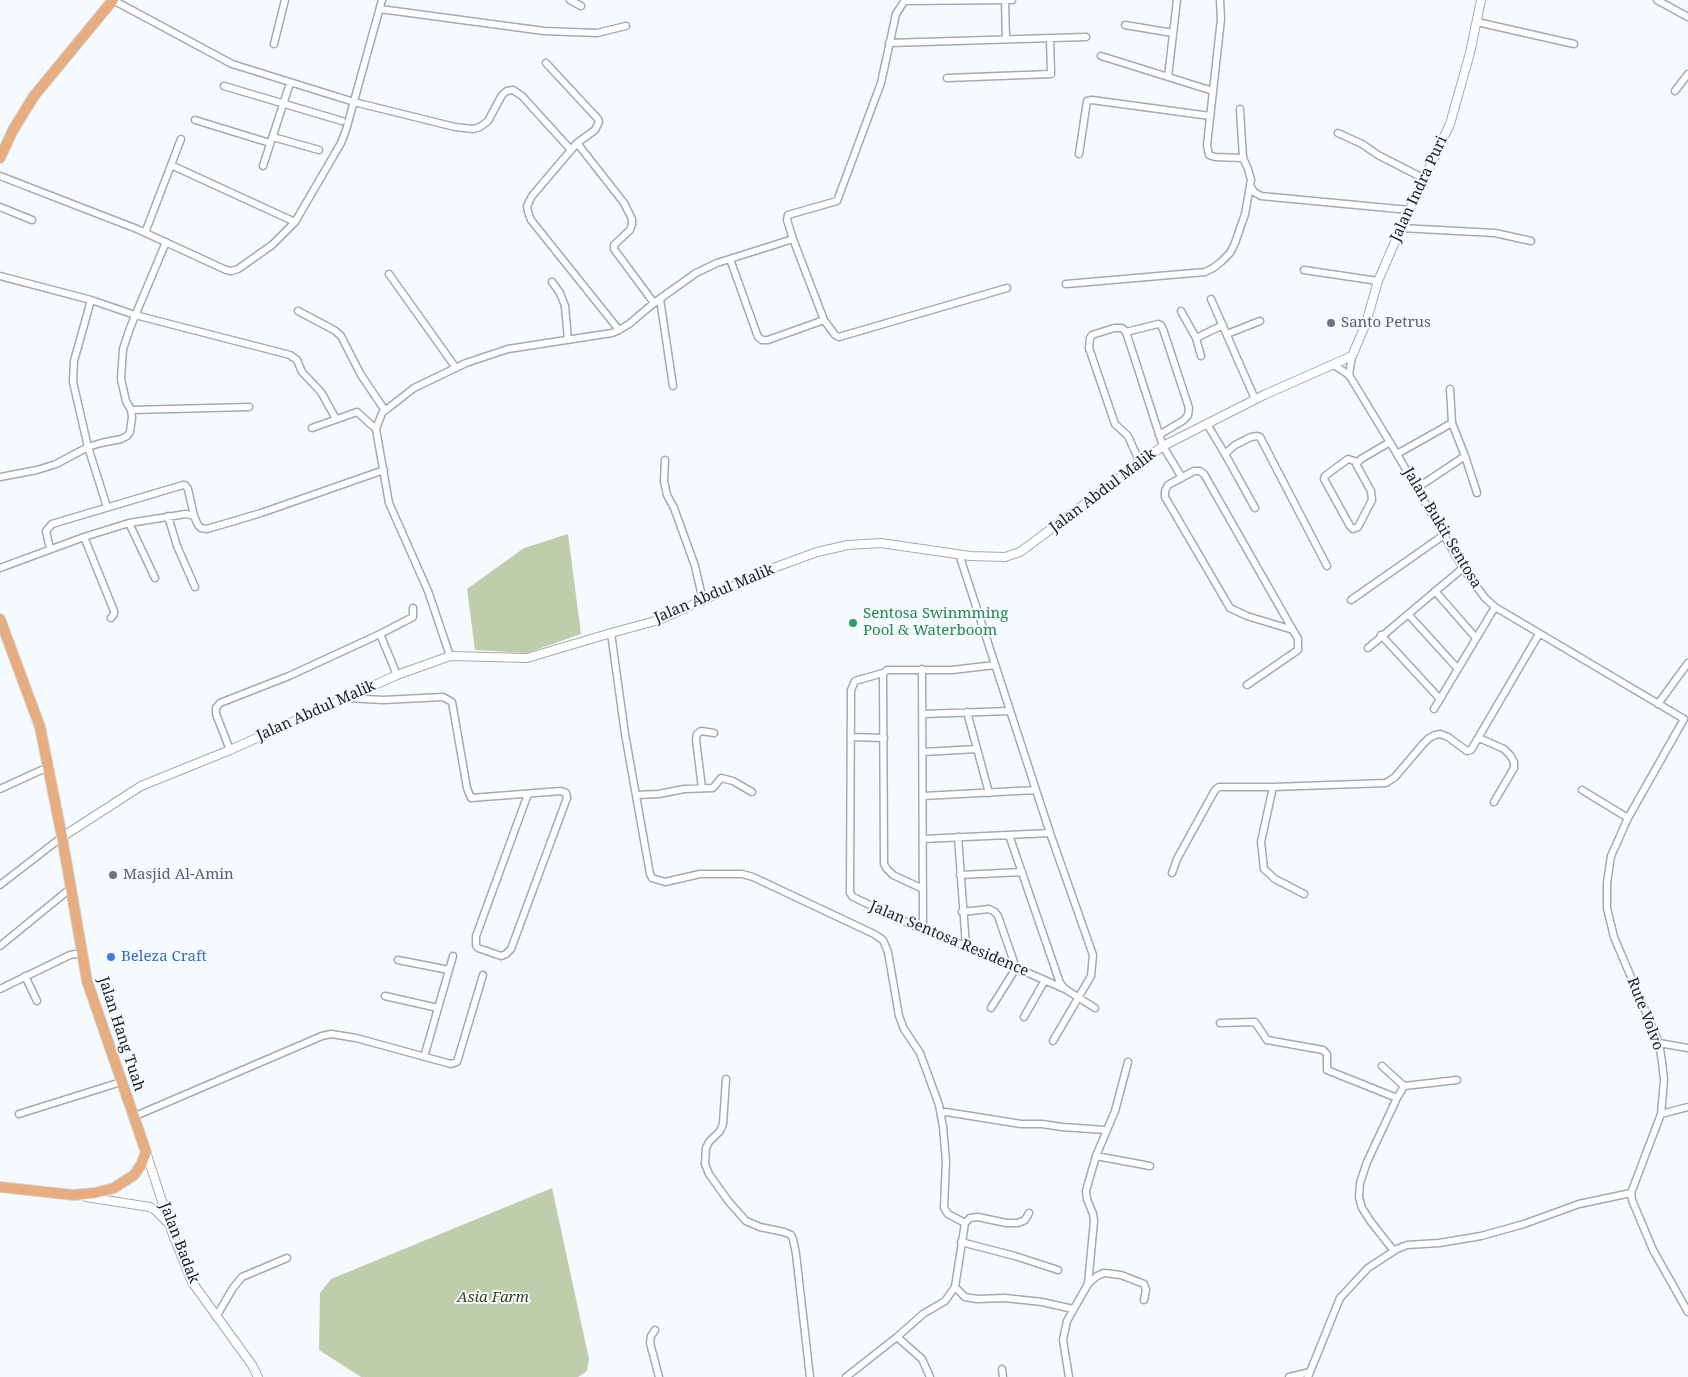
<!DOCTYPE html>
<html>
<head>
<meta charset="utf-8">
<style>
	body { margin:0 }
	canvas { display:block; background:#f5fafe }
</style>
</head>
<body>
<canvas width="1688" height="1377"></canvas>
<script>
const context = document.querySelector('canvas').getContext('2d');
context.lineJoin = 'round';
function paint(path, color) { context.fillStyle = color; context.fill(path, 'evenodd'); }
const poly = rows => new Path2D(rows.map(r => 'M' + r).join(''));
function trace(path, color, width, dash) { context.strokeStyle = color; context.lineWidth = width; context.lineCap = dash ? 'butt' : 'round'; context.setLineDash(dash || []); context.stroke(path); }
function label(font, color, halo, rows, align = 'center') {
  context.font = font + ' "Noto Serif",serif'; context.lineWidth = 4; context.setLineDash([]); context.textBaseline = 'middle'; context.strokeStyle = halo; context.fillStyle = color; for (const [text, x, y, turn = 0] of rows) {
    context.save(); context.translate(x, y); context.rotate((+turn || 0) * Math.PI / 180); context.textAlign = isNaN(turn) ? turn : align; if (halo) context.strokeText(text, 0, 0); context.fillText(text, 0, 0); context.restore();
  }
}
const green = poly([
	[568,534,581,634,527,653,475,650,467,589,524,548],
	[552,1188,589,1359,587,1371,578,1377,361,1377,319,1350,320,1293,331,1279]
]);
const minor = poly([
	[113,0,232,64,354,102,455,127,473,129,480,127,488,121,502,95,507,91,513,90,522,96,571,150],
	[570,0,581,6],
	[1005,0,1006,39],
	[1220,0,1221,19,1207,145,1209,155,1215,157,1243,158,1248,169,1251,180,1250,185,1254,192,1261,196,1409,210],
	[1657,0,1688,17],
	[904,1,1012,0],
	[380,9,544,31,597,33,626,26],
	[1477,22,1574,44],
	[1125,25,1173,33],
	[889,43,1086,37],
	[274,44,285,0],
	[1101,56,1213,91],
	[546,63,598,119,599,122,595,130,577,143,532,196,527,206,528,212,531,220,619,330],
	[1168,77,1177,0],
	[947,78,1051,74,1050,38],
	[224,86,342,121],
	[1675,91,1688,74],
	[1240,109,1243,158],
	[195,120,270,143],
	[1338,133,1362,144,1378,155,1423,178],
	[273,137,319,150],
	[577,143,624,203,632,219,632,224,630,230,614,245,614,249,654,303],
	[1079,154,1087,101,1092,100,1210,116],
	[171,165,295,222],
	[263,166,290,83],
	[0,176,137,229,226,270,231,271,238,269,272,245,295,222,341,143,346,130,382,0],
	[0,207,32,220],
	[1401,228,1495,233,1531,241],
	[145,233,181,139],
	[793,239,824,320,835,335,839,337,1007,288],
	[730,259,758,337,762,340,768,340,824,320],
	[1304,270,1378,281],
	[389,274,456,368],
	[0,276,91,300,135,315,290,355,297,360,302,372,321,392,336,419],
	[552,282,560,293,565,306,568,340],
	[1066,284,1205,272,1213,268,1221,262,1230,253,1235,243,1245,214,1250,186],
	[660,299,673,386],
	[1211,299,1255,399],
	[91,300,74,361,73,382,88,447,107,507],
	[298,311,334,330,341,336,361,375,384,409],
	[1181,311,1196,338,1223,325],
	[1126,332,1158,324,1161,325,1164,332,1189,408,1188,415,1184,420,1159,435],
	[1227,334,1260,321],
	[1196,338,1201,356],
	[1334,365,1349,375,1397,454,1463,568,1485,598,1495,607,1684,719],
	[1349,375,1352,356],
	[1450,389,1452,423,1465,456,1477,493],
	[131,410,249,407],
	[1207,424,1225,454,1255,508],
	[312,428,357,412,376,429],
	[1225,454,1235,445,1251,437,1257,436,1260,437,1327,566],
	[1397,454,1452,423],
	[665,460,664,481,667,495,674,508,695,566,703,601],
	[1358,462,1348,459,1325,476,1324,479,1350,526,1353,529,1358,527,1372,500,1371,491,1356,464,1361,459,1390,442],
	[1140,463,1128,436,1115,424,1089,348,1090,338,1092,335,1114,328,1122,328,1126,332,1163,446,1182,478],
	[0,477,37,470,56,464,88,447,101,443,121,439,127,436,130,432,132,417,131,410,126,401,121,379,123,349,130,328,166,242],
	[1417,488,1465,456],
	[168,516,177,546,195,587],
	[129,523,155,578],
	[84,537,114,611,114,614,111,618],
	[50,549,46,531,52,524,183,485,185,485,188,489,194,516],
	[959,554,1050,833,1093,955,1091,976,1053,1041],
	[0,568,84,537,129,523,186,514,194,516,198,525,201,528,207,529,261,513,384,470],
	[1435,591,1476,638],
	[1351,600,1444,535],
	[1408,614,1458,669],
	[611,633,625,734,650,874,652,878,665,882,700,874,742,874,753,877,874,934,883,940,888,952,899,1016,904,1029,920,1053,939,1105,943,1127,946,1161,944,1208,948,1214,965,1223,955,1287,945,1301,923,1314,897,1337,846,1377],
	[380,634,413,617,413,608],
	[1381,635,1440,699],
	[1368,648,1463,568],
	[450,656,428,591,389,503,376,429,382,413,414,388,466,363,508,349,612,333,619,330,629,324,654,303,696,273,717,263,793,239,787,220,788,215,837,201,881,83,896,14,905,0],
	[922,669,923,930],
	[883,673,855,681,851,690,850,893,853,897,923,930,966,946,1065,989,1095,1008],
	[1247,685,1298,650,1298,639,1204,474,1200,471,1194,471,1168,485,1165,491,1165,497,1230,608,1247,616,1293,630],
	[348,698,383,700,443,697,452,702,467,788,471,798,561,791,566,793,567,798,511,949,506,954,501,956,478,948,476,945,476,936,528,794],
	[1658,704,1688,663],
	[1434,709,1495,607],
	[967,712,989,793],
	[923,714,1010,711],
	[1684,719,1628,818,1611,856,1607,883,1607,908,1614,937,1659,1043,1662,1062,1664,1080,1661,1114,1631,1193,1632,1200,1653,1250,1688,1312],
	[851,737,884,738],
	[1479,738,1504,749,1510,755,1514,762,1514,768,1494,802],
	[230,750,216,714,216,708,220,703,289,676,380,634,397,675],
	[923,752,977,749],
	[1273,787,1261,842,1264,869,1275,879,1304,894],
	[702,788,696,740,697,734,701,731,714,733],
	[0,789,48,767],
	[1582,790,1628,818],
	[636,795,659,794,684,789,713,788,721,778,733,781,752,792],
	[923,796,1036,790],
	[1009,835,1060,983,1065,989],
	[958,837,966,946],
	[923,839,1050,833],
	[1172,873,1177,859,1215,790,1219,787,1273,787,1386,783,1395,777,1423,744,1429,738,1435,735,1440,734,1448,737,1467,751,1471,750,1539,634],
	[960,875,1022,872],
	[0,885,62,837],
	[923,889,893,875,887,869,884,864,883,673,887,670,952,670,995,665],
	[962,912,989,909,995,912,998,916,1016,968,991,1008],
	[0,946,71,888],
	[398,960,449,970],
	[25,976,37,1001],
	[0,989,70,955,81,953],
	[385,996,438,1008],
	[1024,1017,1045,980],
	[1220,1023,1255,1022,1267,1040,1323,1050,1327,1054,1327,1070,1397,1098],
	[1659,1043,1688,1048],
	[424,1057,453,956],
	[1382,1066,1404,1086,1457,1080],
	[726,1079,723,1124,720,1131,709,1142,706,1148,705,1164,709,1174,729,1202,746,1221,760,1227,784,1232,791,1235,793,1239,796,1254,810,1377],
	[941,1113,946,1112,1021,1124,1042,1124,1062,1127,1105,1130],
	[19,1114,121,1082],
	[1661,1114,1688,1107],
	[133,1117,322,1036,331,1034,356,1038,451,1064,457,1062,483,975],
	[1096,1156,1150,1166],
	[965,1223,970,1218,978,1217,1006,1223,1018,1223,1025,1220,1029,1213],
	[961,1242,1015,1256,1058,1270],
	[1394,1251,1371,1222,1362,1208,1359,1197,1360,1183,1367,1162,1397,1098,1404,1086],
	[1088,1284,1094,1221,1093,1214,1087,1199,1086,1191,1096,1156,1115,1111,1128,1062],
	[955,1287,965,1297,977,1299,1005,1298,1042,1302,1073,1309],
	[216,1317,233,1288,242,1277,287,1258],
	[655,1330,651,1336,650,1343,659,1377],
	[897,1337,922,1359,930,1377],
	[1002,1369,1003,1377],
	[1069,1377,1063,1340,1067,1321,1088,1284,1097,1276,1104,1273,1121,1275,1144,1284,1146,1290,1144,1300],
	[1289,1377,1310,1372],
	[1308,1377,1340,1298,1368,1268,1397,1249,1407,1245,1439,1243,1481,1236,1524,1224,1579,1204,1631,1193]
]);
const tertiary = poly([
	[62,837,141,786,230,750,397,675,450,656,527,658,611,633,659,620,776,567,817,552,848,545,881,543,970,556,1005,557,1020,552,1163,446,1264,395,1352,356,1366,323,1378,281,1401,228,1450,124,1470,53,1481,0],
	[146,1152,173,1235,192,1282,252,1365,258,1377],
	[86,1197,150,1207,155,1210,167,1222]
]);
const primary = poly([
	[0,158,13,130,34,96,113,0],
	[0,619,40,727,62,837,87,981,146,1152,141,1165,134,1175,114,1188,95,1193,73,1195,0,1187]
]);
const markers = [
	[1331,323,5,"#6b7280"],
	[853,623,5,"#2e9e5b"],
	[113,875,5,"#6b7280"],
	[111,957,5,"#3f7fe0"]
];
const streetNames = [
	["Jalan Indra Puri",1419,189,-65],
	["Jalan Abdul Malik",1103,491,-37],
	["Jalan Bukit Sentosa",1442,528,59],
	["Jalan Abdul Malik",714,594,-23],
	["Jalan Abdul Malik",316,711,-24],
	["Jalan Sentosa Residence",949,939,23],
	["Rute Volvo",1645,1014,69],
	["Jalan Hang Tuah",121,1034,72],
	["Jalan Badak",179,1243,69]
];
const worshipNames = [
	["Santo Petrus",1341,323],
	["Masjid Al-Amin",123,875]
];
const leisureNames = [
	["Sentosa Swinmming",863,614],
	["Pool & Waterboom",863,631]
];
const shopNames = [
	["Beleza Craft",121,957]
];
const parkNames = [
	["Asia Farm",493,1298]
];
paint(green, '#bfcdad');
trace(minor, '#a5aaae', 9);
trace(tertiary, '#a5aaae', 10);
trace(primary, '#d6d7d7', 12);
trace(minor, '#fff', 6);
trace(tertiary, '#fff', 8);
trace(primary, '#e5ad80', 10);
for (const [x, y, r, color] of markers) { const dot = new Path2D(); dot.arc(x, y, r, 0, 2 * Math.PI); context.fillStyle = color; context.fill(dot); trace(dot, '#f5fafe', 2); }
label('15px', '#1d1f20', '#f5fafe', streetNames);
label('15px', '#5b616d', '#f5fafe', worshipNames, 'left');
label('15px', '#27864d', '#f5fafe', leisureNames, 'left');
label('15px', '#366cbe', '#f5fafe', shopNames, 'left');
label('italic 15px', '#334612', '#f5fafe', parkNames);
</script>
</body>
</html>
